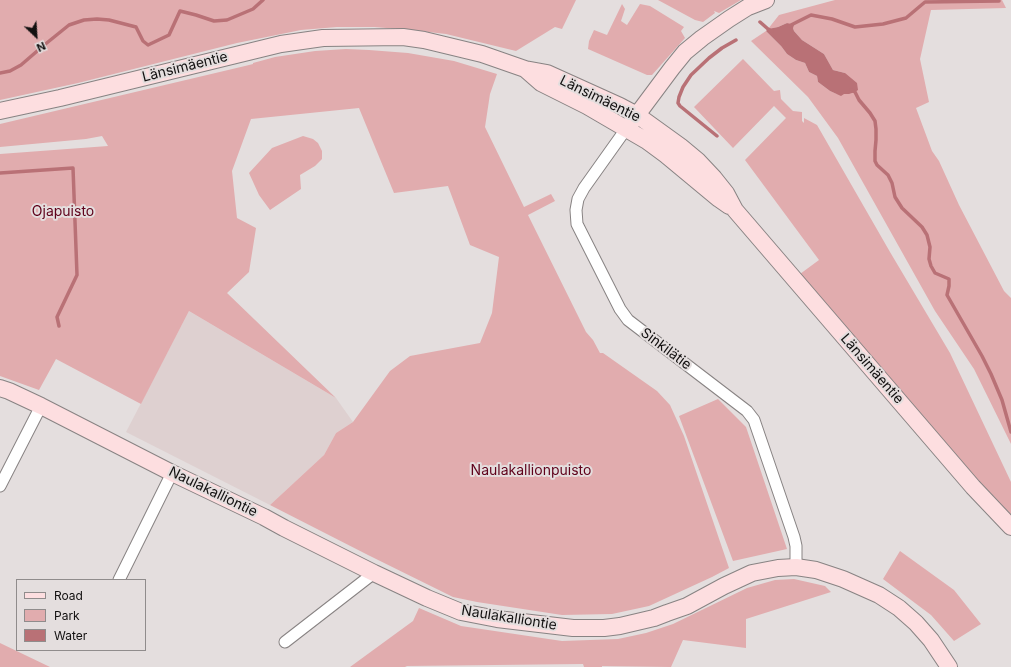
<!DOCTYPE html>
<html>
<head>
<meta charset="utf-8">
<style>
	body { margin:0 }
	#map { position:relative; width:1011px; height:667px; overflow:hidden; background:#e4dede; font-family:Inter,sans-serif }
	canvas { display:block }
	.legend { position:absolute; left:16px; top:579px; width:130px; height:72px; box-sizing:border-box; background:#e4dede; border:1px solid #908c8c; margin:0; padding:5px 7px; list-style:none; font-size:12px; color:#121010 }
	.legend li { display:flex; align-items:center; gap:8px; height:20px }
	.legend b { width:20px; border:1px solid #908c8c }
	.north { position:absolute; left:16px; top:16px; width:40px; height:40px; -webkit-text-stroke:3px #e4dede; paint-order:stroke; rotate:155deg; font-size:11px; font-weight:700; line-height:16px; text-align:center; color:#121010 }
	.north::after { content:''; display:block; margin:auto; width:14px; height:18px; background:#121010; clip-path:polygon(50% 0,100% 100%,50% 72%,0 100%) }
</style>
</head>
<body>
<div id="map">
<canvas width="1011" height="667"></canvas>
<ul class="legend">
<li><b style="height:5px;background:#fddee0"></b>Road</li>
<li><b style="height:11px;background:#e1acae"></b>Park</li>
<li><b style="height:11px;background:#b97176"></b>Water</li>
</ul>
<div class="north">N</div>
</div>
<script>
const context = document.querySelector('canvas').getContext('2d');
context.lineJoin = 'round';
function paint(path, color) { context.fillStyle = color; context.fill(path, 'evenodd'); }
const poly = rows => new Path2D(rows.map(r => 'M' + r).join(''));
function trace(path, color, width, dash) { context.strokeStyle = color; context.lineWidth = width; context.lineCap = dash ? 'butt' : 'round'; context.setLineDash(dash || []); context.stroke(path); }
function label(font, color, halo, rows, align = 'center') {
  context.font = font + ' Inter,sans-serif'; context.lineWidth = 4; context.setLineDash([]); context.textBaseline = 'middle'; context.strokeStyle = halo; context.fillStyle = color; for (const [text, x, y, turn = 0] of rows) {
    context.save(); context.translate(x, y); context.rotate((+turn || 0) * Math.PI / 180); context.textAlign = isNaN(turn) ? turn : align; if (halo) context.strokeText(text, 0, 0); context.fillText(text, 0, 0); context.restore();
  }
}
const built = poly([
	[189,311,336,398,353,422,336,433,324,455,270,505,126,432]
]);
const green = poly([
	[0,0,576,0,562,29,555,27,516,51,446,34,411,30,374,27,337,27,301,30,237,43,78,83,0,100],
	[658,0,741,0,719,13,714,11,715,13,703,22,695,20],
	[835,0,1002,0,1006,8,931,10,920,59,929,102,916,108,932,151,939,161,959,205,1004,291,1011,298,1011,444,974,369,935,311,838,138,808,97,751,41,766,31,781,46,787,54,796,60,805,63,809,72,817,76,818,82,830,91,837,94,849,94,845,73,833,70,824,54,802,40,794,31,793,28,787,23,778,27,768,29,779,15],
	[622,4,625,9,621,21,627,25,640,4,650,6,684,27,681,31,685,38,652,75,647,75,588,49,589,41,594,30,607,35],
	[346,49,369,50,408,53,454,61,497,74,490,94,485,127,524,207,551,194,555,201,528,215,586,332,593,340,600,353,603,353,657,391,670,405,684,436,729,568,712,577,649,606,612,614,562,615,477,602,453,597,368,555,270,505,324,455,336,433,353,422,390,371,410,356,480,343,492,313,499,257,470,245,448,186,394,193,359,108,251,119,232,171,237,218,256,228,249,272,227,293,336,398,189,311,141,404,56,359,39,390,0,376,0,154,108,146,102,136,86,139,0,147,0,124,245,66,253,64,253,63,275,57,315,51],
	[743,59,774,91,780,90,781,99,793,111,802,112,802,121,804,123,804,118,817,125,890,252,950,353,1011,482,1011,518,915,409,800,274,819,260,745,160,786,118,774,106,733,148,694,107],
	[303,136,313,139,318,143,322,151,322,159,315,166,300,175,301,189,270,210,259,195,249,173,272,148],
	[718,399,746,427,787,549,733,561,679,416],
	[900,551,954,590,981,624,954,641,931,615,883,579],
	[794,579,825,586,831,592,746,619,746,648,683,640,671,667,602,666,602,667,584,667,583,664,407,666,405,667,350,667,413,621,419,608,461,626,562,641,618,639,646,633,673,624,747,588,775,580],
	[0,643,50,667,0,667]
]);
const water = poly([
	[787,23,794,25,793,28,794,31,802,40,824,54,833,70,845,73,857,83,858,90,855,92,849,94,844,94,841,96,830,91,818,82,817,76,809,72,805,63,796,60,787,54,781,46,766,31,768,29,778,27]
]);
const stream = poly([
	[760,22,768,29,772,31],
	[789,26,811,15,832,19,855,27,883,24,906,18,925,2,999,1],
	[0,73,10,71,21,65,43,46,69,25,84,20,97,19,109,20,136,27,143,41,148,45,169,35,180,11,196,15,214,21,227,20,253,9,263,0],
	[851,90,855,92,859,100,870,113,875,121,876,129,876,140,875,151,875,161,877,165,888,175,892,183,895,197,902,208,922,227,927,235,930,247,929,259,931,266,935,273,949,279,949,286,947,295,982,356,991,374,1002,400,1011,432],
	[717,136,680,106,678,103,679,97,683,87,691,75,709,58,722,48,736,40],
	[0,173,73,168,77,275,57,317,59,326]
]);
const street = poly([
	[626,129,584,188,578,199,576,210,577,224,620,309,628,320,747,411,754,420,794,537,796,546,796,567],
	[0,486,41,406],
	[119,580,172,473],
	[285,642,374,573]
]);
const secondary = poly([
	[525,69,541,83,587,106,647,141,666,155,719,199,729,206],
	[0,111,60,98,281,44,323,38,403,37,424,40,482,54,525,69,547,73,620,106,637,115,680,146,698,161,714,178,726,193,735,210,973,487,1011,527],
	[631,123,672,68,685,52,702,38,729,19,748,7,766,0],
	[0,388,9,391,41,406,172,473,264,517,284,528,374,573,427,598,461,612,497,619,573,628,604,628,620,626,654,618,667,613,687,606,724,586,752,573,778,568,796,567,816,570,843,579,879,595,899,608,916,623,931,640,949,667]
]);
const streetNames = [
	["Länsimäentie",185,67,-14],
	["Länsimäentie",600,99,26],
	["Sinkilätie",666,349,37],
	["Länsimäentie",872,369,49],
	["Naulakalliontie",213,492,26],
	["Naulakalliontie",509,618,9]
];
const parkNames = [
	["Ojapuisto",63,212],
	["Naulakallionpuisto",531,471]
];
paint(built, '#ded0d0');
paint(green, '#e1acae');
paint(water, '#b97176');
trace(stream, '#b97176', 3.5);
trace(street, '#888383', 13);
trace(secondary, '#888383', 18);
trace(street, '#fff', 11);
trace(secondary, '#fddee0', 16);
label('14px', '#121010', '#e4dede', streetNames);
label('14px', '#5f021b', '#e4dede', parkNames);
</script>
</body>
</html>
